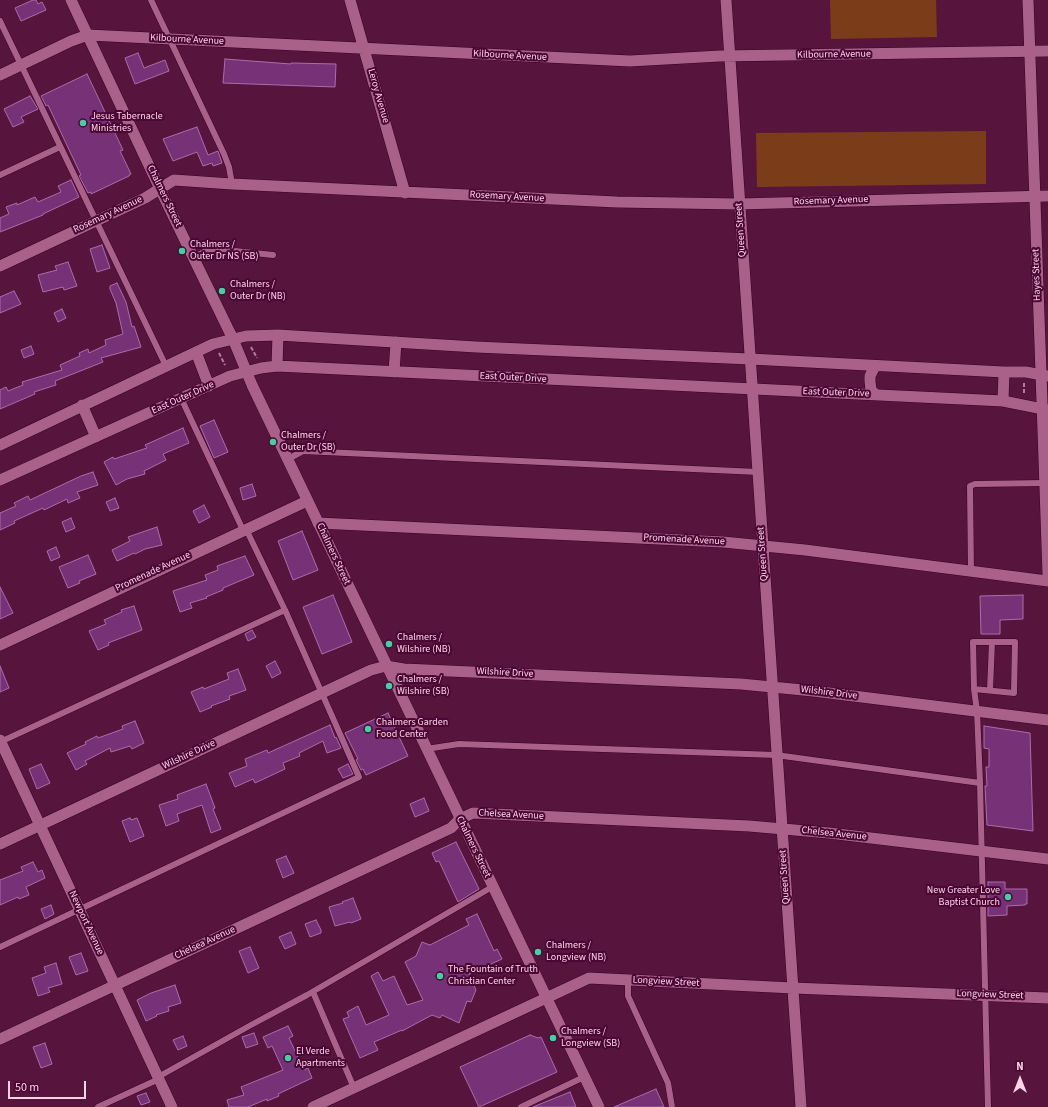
<!DOCTYPE html>
<html>
<head>
<meta charset="utf-8">
<style>
	body { margin:0 }
	#map { position:relative; width:1048px; height:1107px; overflow:hidden; background:#57153e; font-family:"Source Sans 3",sans-serif }
	canvas { display:block }
	.north { position:absolute; left:1000px; top:1059px; width:40px; height:40px; -webkit-text-stroke:3px #4b0734; paint-order:stroke; rotate:0deg; font-size:11px; font-weight:700; line-height:16px; text-align:center; color:#fed4e9 }
	.north::after { content:''; display:block; margin:auto; width:14px; height:18px; background:#fed4e9; clip-path:polygon(50% 0,100% 100%,50% 72%,0 100%) }
	.scale { position:absolute; left:8px; top:1081px; width:78px; height:18px; box-sizing:border-box; border:2px solid #fed4e9; border-top:0; padding-left:5px; font-size:12px; line-height:14px; white-space:nowrap; color:#fed4e9; -webkit-text-stroke:3px #4b0734; paint-order:stroke }
</style>
</head>
<body>
<div id="map">
<canvas width="1048" height="1107"></canvas>
<div class="north">N</div>
<div class="scale">50 m</div>
</div>
<script>
const context = document.querySelector('canvas').getContext('2d');
context.lineJoin = 'round';
function paint(path, color) { context.fillStyle = color; context.fill(path, 'evenodd'); }
const poly = rows => new Path2D(rows.map(r => 'M' + r).join(''));
function trace(path, color, width, dash) { context.strokeStyle = color; context.lineWidth = width; context.lineCap = dash ? 'butt' : 'round'; context.setLineDash(dash || []); context.stroke(path); }
function label(font, color, halo, rows, align = 'center') {
  context.font = font + ' "Source Sans 3",sans-serif'; context.lineWidth = 4; context.setLineDash([]); context.textBaseline = 'middle'; context.strokeStyle = halo; context.fillStyle = color; for (const [text, x, y, turn = 0] of rows) {
    context.save(); context.translate(x, y); context.rotate((+turn || 0) * Math.PI / 180); context.textAlign = isNaN(turn) ? turn : align; if (halo) context.strokeText(text, 0, 0); context.fillText(text, 0, 0); context.restore();
  }
}
const green = poly([
	[830,0,936,0,937,37,831,39],
	[986,131,986,184,757,187,756,133]
]);
const building = poly([
	[33,0,36,0,38,4,42,2,46,10,21,21,15,8,33,0],
	[138,53,144,68,165,60,169,71,135,84,125,58,138,53],
	[225,59,291,64,291,63,336,64,335,87,223,83,225,59],
	[87,74,123,150,120,151,131,174,129,175,129,176,91,194,91,192,88,193,79,176,81,175,48,105,46,106,41,96,87,74],
	[30,96,38,109,21,117,24,122,13,127,4,109,30,96],
	[197,127,208,155,218,151,222,163,213,166,212,163,203,166,197,152,173,161,163,139,197,127],
	[71,180,79,197,43,214,43,215,0,232,0,218,9,214,6,207,17,203,17,205,35,197,38,202,61,192,58,186,71,180],
	[102,245,110,268,97,272,90,249,102,245],
	[68,262,77,286,64,290,63,287,43,292,38,275,57,270,55,266,68,262],
	[117,283,126,302,132,327,134,326,141,347,101,358,103,362,55,381,56,385,34,392,35,394,0,409,0,390,6,387,8,391,23,385,22,382,62,370,60,365,80,356,79,353,88,349,89,353,106,345,105,340,123,334,116,303,110,289,110,286,117,283],
	[14,291,21,304,0,313,0,297,14,291],
	[62,309,66,318,58,322,54,313,62,309],
	[31,346,34,354,24,358,21,350,31,346],
	[214,420,228,452,214,458,200,426,214,420],
	[183,428,189,443,163,454,166,460,144,471,145,474,127,479,116,485,104,462,113,457,114,459,147,448,145,445,183,428],
	[93,472,98,485,77,492,80,498,68,503,67,499,44,510,43,508,14,521,15,523,0,530,0,513,16,506,14,503,28,496,30,500,81,476,93,472],
	[252,484,256,496,243,500,240,488,252,484],
	[115,498,119,508,110,511,106,502,115,498],
	[204,505,210,517,199,523,193,511,204,505],
	[71,518,75,528,66,532,62,522,71,518],
	[157,527,162,545,145,549,135,554,134,553,117,561,112,550,130,541,128,537,157,527],
	[302,531,318,570,293,580,278,541,302,531],
	[56,547,60,557,51,561,47,551,56,547],
	[88,555,96,574,79,581,80,583,68,588,59,567,88,555],
	[245,556,254,575,223,588,223,590,206,597,207,598,190,603,192,608,180,612,173,591,207,580,205,575,218,570,217,566,245,556],
	[0,587,13,613,0,619,0,587],
	[333,595,352,642,322,654,303,607,333,595],
	[1023,595,1023,619,1000,620,1000,634,981,634,980,596,1023,595],
	[134,606,142,630,108,643,109,645,98,650,89,631,106,624,104,620,122,612,121,610,134,606],
	[252,630,256,637,248,641,245,634,252,630],
	[275,661,281,673,272,678,266,666,275,661],
	[0,666,9,688,0,692,0,666],
	[238,669,246,690,229,696,230,699,211,706,212,707,200,712,191,692,203,687,204,689,229,679,227,673,238,669],
	[388,713,408,756,366,775,363,769,361,770,356,760,358,759,345,733,388,713],
	[135,721,144,743,132,749,130,746,111,752,110,748,85,761,87,764,76,770,67,753,86,744,85,742,97,736,98,738,123,729,122,726,135,721],
	[330,725,335,738,336,737,341,748,327,753,323,741,299,753,300,756,283,763,285,769,255,783,253,779,235,787,229,773,247,766,245,759,267,750,268,753,330,725],
	[984,726,1030,733,1033,831,987,825,985,786,987,786,986,767,989,767,989,749,984,748,984,726],
	[41,764,50,783,37,789,29,769,41,764],
	[348,764,353,774,343,778,338,769,348,764],
	[206,784,215,808,213,809,221,829,211,833,202,805,177,814,179,821,166,826,159,805,178,799,177,795,206,784],
	[424,798,429,811,415,817,410,804,424,798],
	[130,818,131,820,137,818,144,836,130,842,122,821,130,818],
	[456,842,479,889,458,902,439,861,436,862,432,853,456,842],
	[286,856,294,873,283,878,276,860,286,856],
	[33,862,38,872,42,870,45,878,26,887,29,895,19,899,18,897,0,905,0,880,23,871,21,867,33,862],
	[988,882,1005,882,1005,889,1027,889,1027,904,1025,904,1025,905,1007,906,1007,915,988,916,988,882],
	[353,898,361,919,351,923,350,922,335,926,329,907,343,903,342,902,353,898],
	[51,905,54,914,45,919,41,909,51,905],
	[477,914,494,951,497,949,502,959,469,974,476,990,471,1002,467,1001,459,1023,442,1015,440,1018,432,1015,402,1031,402,1030,374,1042,378,1050,360,1058,343,1019,349,1017,347,1012,358,1006,366,1025,389,1015,371,976,378,972,383,981,394,976,407,1005,423,1000,405,962,416,956,422,942,430,945,469,925,466,919,477,914],
	[316,920,321,930,321,933,310,937,305,924,316,920],
	[291,932,296,944,285,949,279,937,291,932],
	[250,947,259,968,248,973,239,951,250,947],
	[81,953,88,971,76,975,69,957,81,953],
	[56,963,62,984,48,988,50,992,38,996,32,978,46,973,44,967,56,963],
	[175,985,181,1003,168,1007,169,1011,156,1015,157,1016,146,1021,137,1000,151,993,175,985],
	[288,1026,293,1036,289,1038,304,1070,308,1068,312,1078,278,1094,279,1096,267,1101,267,1099,248,1107,229,1107,227,1100,244,1095,241,1087,283,1070,272,1046,268,1048,263,1037,288,1026],
	[254,1033,258,1044,246,1048,242,1037,254,1033],
	[530,1035,538,1038,541,1037,557,1072,479,1107,460,1067,530,1035],
	[183,1036,187,1046,178,1050,173,1040,183,1036],
	[45,1043,52,1064,41,1068,33,1047,45,1043],
	[656,1089,664,1107,614,1107,656,1089],
	[570,1092,576,1107,533,1107,570,1092],
	[146,1093,150,1102,141,1105,137,1096,146,1093]
]);
const path = poly([
	[251,347,257,358],
	[219,353,225,365],
	[1024,383,1024,394]
]);
const service = poly([
	[151,0,224,154,229,167,232,184],
	[0,21,166,366],
	[0,175,60,147],
	[194,257,208,250,215,249,273,255],
	[181,398,243,530],
	[288,459,303,451,758,472],
	[971,571,970,486,975,484,1044,483],
	[974,689,973,642,992,642],
	[0,742,285,610],
	[426,749,459,744,776,755,980,783],
	[0,947,359,777,285,610,246,529],
	[628,980,628,996,668,1083,672,1107],
	[313,992,354,1088],
	[158,1077,251,1025,307,995,492,887],
	[98,1107,159,1079],
	[521,1107,584,1077],
	[988,1107,980,783,977,711,974,689,1014,693,1015,642,992,642,990,690]
]);
const minor = poly([
	[350,0,405,193],
	[726,0,801,1107],
	[0,75,71,41,88,35,630,61,720,56,1048,51],
	[0,266,145,198,174,180,232,184,617,202,739,204,1048,196],
	[318,523,723,542,805,550,1048,581],
	[0,645,307,501],
	[0,740,172,1107],
	[0,844,371,670,386,666,404,669,741,684,813,691,1048,720],
	[0,1039,451,828,460,819,473,813,749,826,829,833,1048,859],
	[313,1107,589,978,793,988,1048,998]
]);
const tertiary = poly([
	[71,0,160,189,233,339,252,385,278,439,599,1107],
	[1028,0,1048,574],
	[196,352,209,386],
	[277,366,278,335],
	[875,366,870,376,870,381,871,390,876,395],
	[394,372,396,342],
	[1003,401,1004,372],
	[82,405,96,437],
	[0,445,213,344,246,336,278,335,476,347,750,359,1004,372,1026,372,1048,376],
	[0,480,230,376,261,368,277,366,1003,401,1048,410]
]);
const markers = [
	[83,123,4,"#3dd4a3"],
	[182,251,4,"#3dd4a3"],
	[222,291,4,"#3dd4a3"],
	[273,442,4,"#3dd4a3"],
	[389,644,4,"#3dd4a3"],
	[389,686,4,"#3dd4a3"],
	[368,729,4,"#3dd4a3"],
	[1008,897,4,"#3dd4a3"],
	[538,952,4,"#3dd4a3"],
	[440,976,4,"#3dd4a3"],
	[553,1038,4,"#3dd4a3"],
	[288,1058,4,"#3dd4a3"]
];
const streetNames = [
	["Kilbourne Avenue",187,40,3],
	["Kilbourne Avenue",834,55,-1],
	["Kilbourne Avenue",510,56,3],
	["Leroy Avenue",378,96,74],
	["Chalmers Street",164,196,64],
	["Rosemary Avenue",507,197,3],
	["Rosemary Avenue",831,201,-2],
	["Rosemary Avenue",108,215,-25],
	["Queen Street",741,230,-94],
	["Hayes Street",1037,275,-92],
	["East Outer Drive",513,378,3],
	["East Outer Drive",836,393,2],
	["East Outer Drive",183,398,-24],
	["Promenade Avenue",684,540,3],
	["Chalmers Street",333,554,65],
	["Queen Street",763,554,-94],
	["Promenade Avenue",153,572,-25],
	["Wilshire Drive",505,673,3],
	["Wilshire Drive",829,693,7],
	["Wilshire Drive",189,755,-25],
	["Chelsea Avenue",511,815,3],
	["Chelsea Avenue",834,834,6],
	["Chalmers Street",473,847,64],
	["Queen Street",785,877,-94],
	["Newport Avenue",86,923,65],
	["Chelsea Avenue",205,943,-25],
	["Longview Street",666,982,3],
	["Longview Street",990,995,2]
];
const poiNames = [
	["Jesus Tabernacle",91,117],
	["Ministries",91,129],
	["Chalmers /",190,245],
	["Outer Dr NS (SB)",190,257],
	["Chalmers /",230,285],
	["Outer Dr (NB)",230,297],
	["Chalmers /",281,436],
	["Outer Dr (SB)",281,448],
	["Chalmers /",397,638],
	["Wilshire (NB)",397,650],
	["Chalmers /",397,680],
	["Wilshire (SB)",397,692],
	["Chalmers Garden",376,723],
	["Food Center",376,735],
	["New Greater Love",1000,891,"right"],
	["Baptist Church",1000,903,"right"],
	["Chalmers /",546,946],
	["Longview (NB)",546,958],
	["The Fountain of Truth",448,970],
	["Christian Center",448,982],
	["Chalmers /",561,1032],
	["Longview (SB)",561,1044],
	["El Verde",296,1052],
	["Apartments",296,1064]
];
paint(green, '#7b3c1a');
paint(building, '#763177');
trace(building, '#a96ea9', 1);
trace(service, '#350323', 7);
trace(minor, '#350323', 12);
trace(tertiary, '#350323', 12);
trace(path, '#b27d9b', 2, [4, 2]);
trace(service, '#aa6189', 6);
trace(minor, '#aa6189', 11);
trace(tertiary, '#aa6189', 11);
for (const [x, y, r, color] of markers) { const dot = new Path2D(); dot.arc(x, y, r, 0, 2 * Math.PI); context.fillStyle = color; context.fill(dot); trace(dot, '#4b0734', 1.5); }
label('10px', '#fed4e9', '#4b0734', streetNames);
label('10px', '#fed4e9', '#4b0734', poiNames, 'left');
</script>
</body>
</html>
